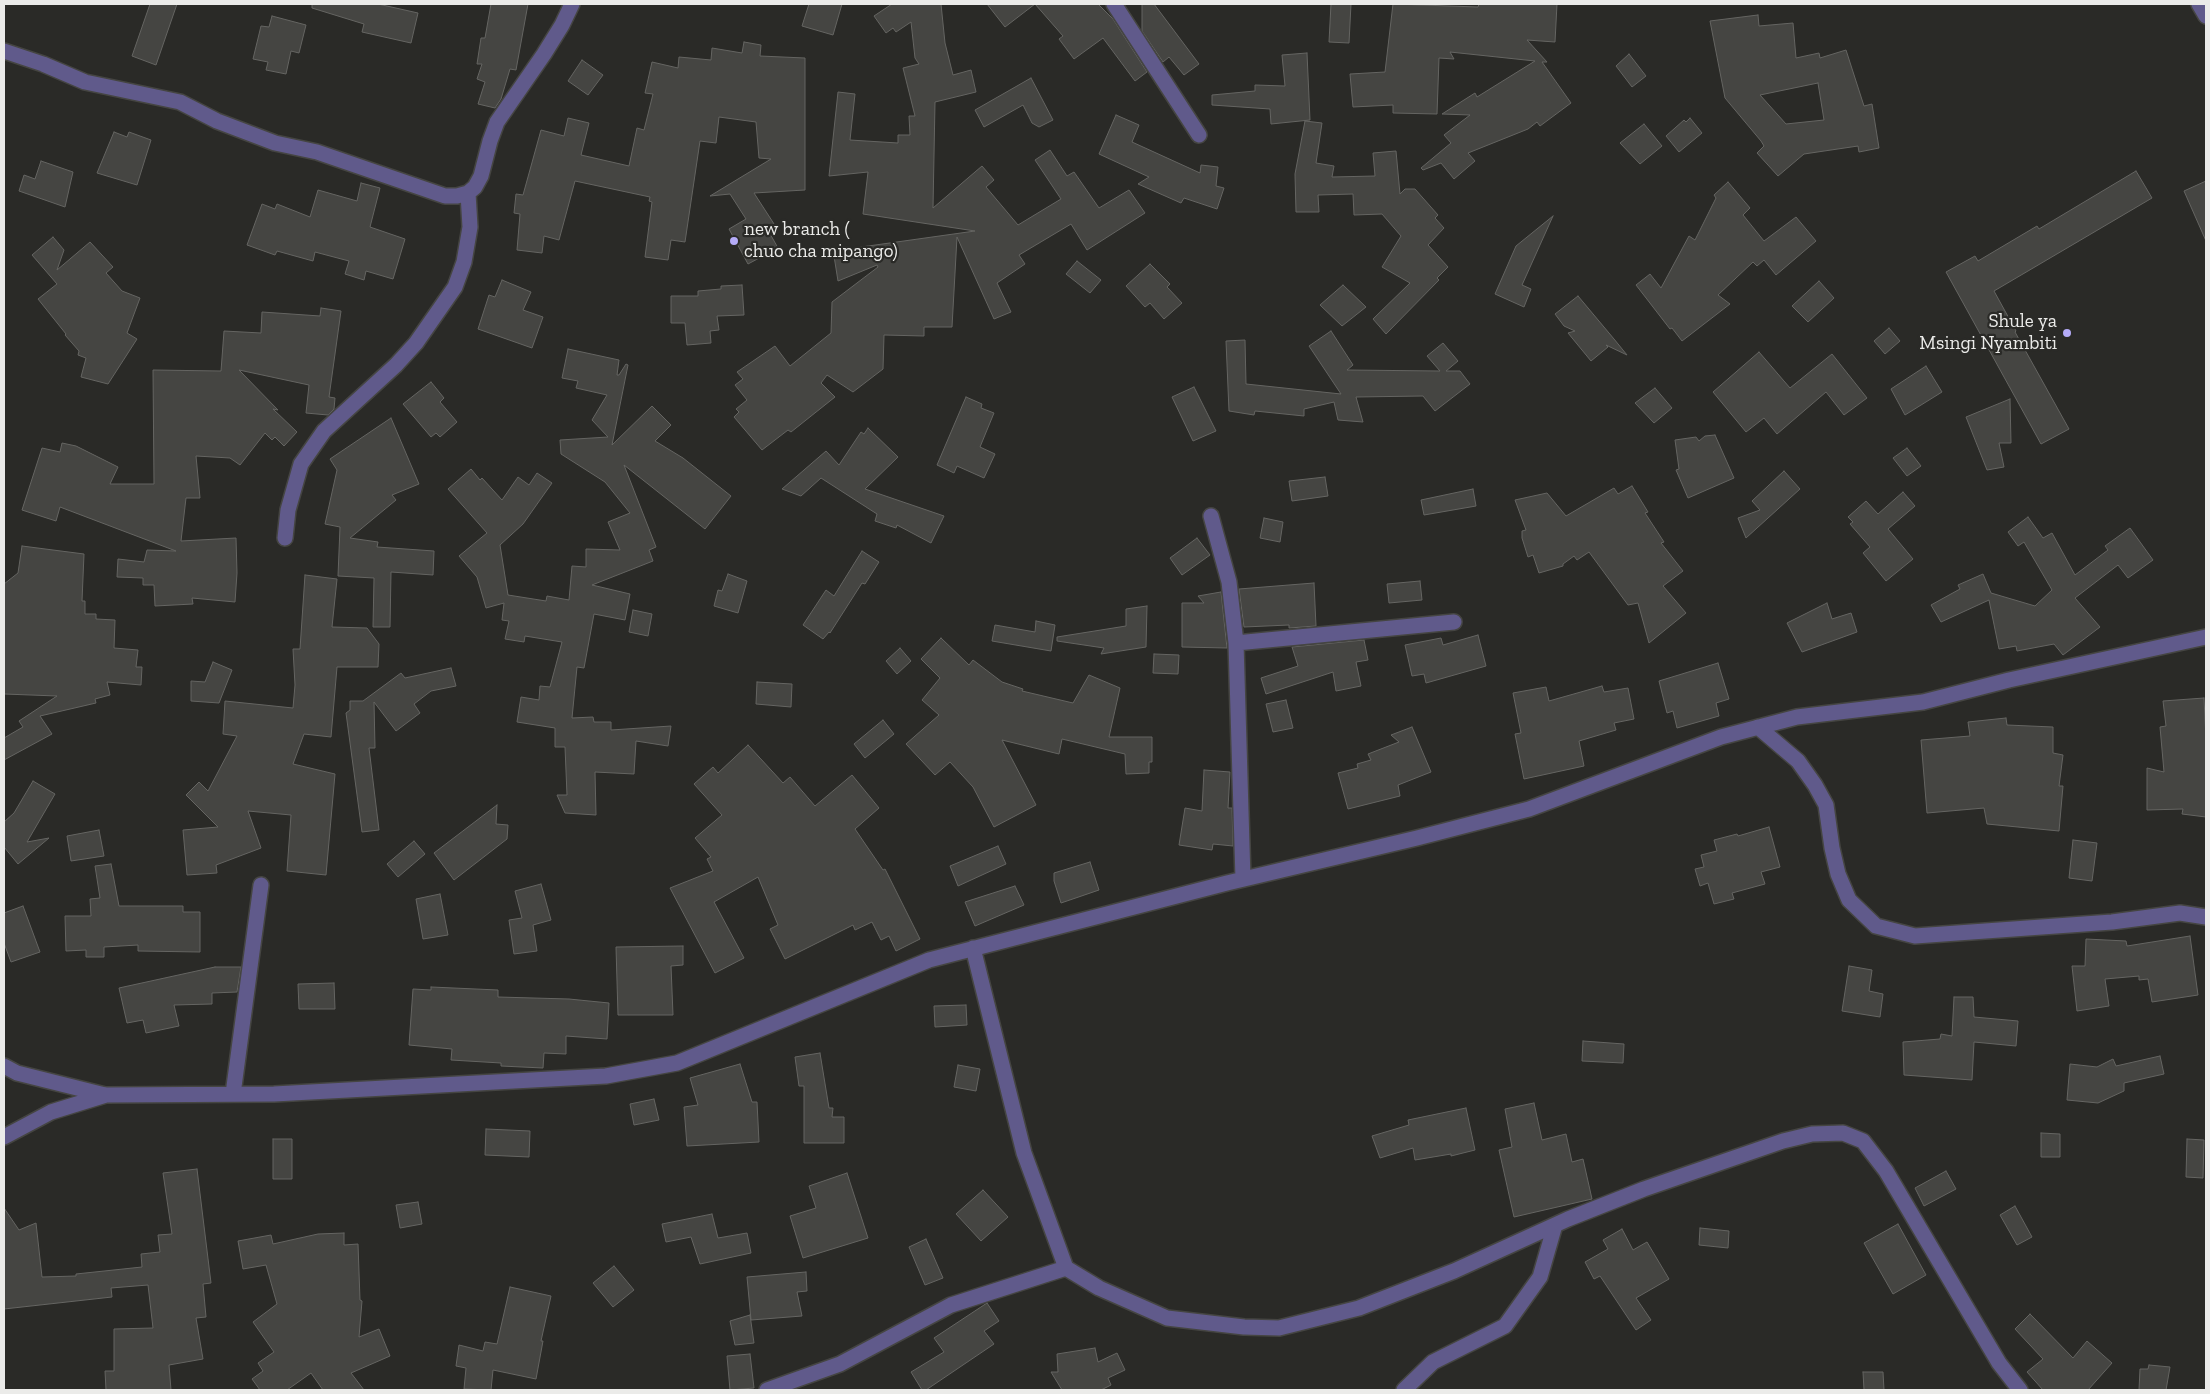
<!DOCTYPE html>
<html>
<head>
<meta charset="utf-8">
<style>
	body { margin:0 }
	#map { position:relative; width:2210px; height:1394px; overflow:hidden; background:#2a2a27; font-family:"Zilla Slab",serif }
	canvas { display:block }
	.frame { position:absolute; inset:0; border:5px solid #ebebe9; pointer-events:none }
</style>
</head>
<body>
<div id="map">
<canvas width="2210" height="1394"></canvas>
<div class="frame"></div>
</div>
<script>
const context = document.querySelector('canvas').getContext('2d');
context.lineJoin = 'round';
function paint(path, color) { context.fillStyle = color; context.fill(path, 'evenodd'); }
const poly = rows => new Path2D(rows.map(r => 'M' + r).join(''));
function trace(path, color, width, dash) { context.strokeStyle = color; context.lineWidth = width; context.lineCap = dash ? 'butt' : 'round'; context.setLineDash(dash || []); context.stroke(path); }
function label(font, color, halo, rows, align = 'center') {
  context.font = font + ' "Zilla Slab",serif'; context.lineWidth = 4.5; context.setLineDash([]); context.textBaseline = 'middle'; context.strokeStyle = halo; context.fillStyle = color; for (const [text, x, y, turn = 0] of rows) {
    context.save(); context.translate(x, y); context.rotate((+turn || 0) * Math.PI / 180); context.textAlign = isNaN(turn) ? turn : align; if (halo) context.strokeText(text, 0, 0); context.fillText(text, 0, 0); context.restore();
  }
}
const building = poly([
	[150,4,177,4,156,65,132,56,150,4],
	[312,4,378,4,418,13,411,43,362,32,364,24,312,8,312,4],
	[491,4,528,4,516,70,510,69,501,99,495,108,478,104,485,82,477,79,482,64,477,64,481,38,485,38,491,4],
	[809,4,842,4,833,35,802,26,809,4],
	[892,4,941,4,945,43,953,75,971,70,976,92,935,102,933,208,982,166,994,180,986,187,1018,225,1061,199,1035,160,1050,150,1067,176,1074,172,1099,208,1129,190,1145,213,1087,250,1071,224,1019,255,1025,264,997,283,1011,312,994,319,957,237,952,327,924,327,924,336,884,335,883,369,853,392,827,375,821,383,835,397,791,432,788,430,762,450,734,417,739,412,736,409,747,400,735,385,743,379,737,372,775,346,790,366,831,333,832,302,878,267,877,265,838,281,834,256,855,254,854,248,975,231,863,214,868,172,829,176,838,92,855,94,850,140,898,143,898,135,910,135,909,116,915,116,903,68,919,64,915,58,911,22,896,32,893,28,886,33,874,16,892,4],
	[987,4,1098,4,1113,19,1147,72,1135,81,1103,38,1074,59,1059,39,1063,36,1035,4,1005,27,987,4],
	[1142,4,1154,4,1199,64,1184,75,1169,57,1163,62,1142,31,1142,4],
	[1331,4,1351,4,1349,43,1329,42,1331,4],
	[1393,4,1478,7,1479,4,1557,4,1555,42,1527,40,1547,62,1542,62,1571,103,1540,126,1537,122,1528,129,1468,153,1475,161,1454,179,1441,163,1423,170,1421,168,1451,143,1444,135,1470,115,1442,114,1475,93,1477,97,1535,61,1450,52,1454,59,1439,58,1437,114,1393,113,1393,105,1353,107,1350,74,1385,72,1393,4],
	[1758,15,1759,26,1793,23,1796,58,1819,53,1820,58,1846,50,1864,106,1872,104,1879,148,1859,152,1858,146,1804,154,1778,176,1757,153,1764,146,1761,141,1725,98,1710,21,1758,15],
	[1818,83,1824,120,1786,124,1760,95,1818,83],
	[272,16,306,25,299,53,291,51,286,74,266,70,268,62,253,59,261,26,269,27,272,16],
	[744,42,761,45,760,56,805,58,805,190,754,193,776,227,769,232,778,248,748,264,729,229,746,219,730,194,710,196,771,159,759,158,756,122,719,117,716,143,700,141,685,242,671,240,668,260,645,257,652,202,649,201,650,197,575,181,559,240,544,236,542,253,517,250,520,214,514,213,516,194,523,195,541,130,564,136,568,118,589,123,581,155,629,166,637,128,644,130,653,94,645,93,652,62,678,68,679,57,711,60,712,48,742,53,744,42],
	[1307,53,1310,120,1271,124,1270,109,1212,105,1212,95,1255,91,1255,85,1285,86,1282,55,1307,53],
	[1629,54,1646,76,1632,87,1616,66,1629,54],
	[582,60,603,75,588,95,568,81,582,60],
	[1031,78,1053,120,1039,127,1032,123,1023,105,984,127,975,110,1031,78],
	[1116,115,1139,125,1132,142,1200,173,1201,165,1218,167,1216,186,1224,188,1217,209,1184,198,1181,203,1138,184,1149,177,1099,154,1116,115],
	[1690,118,1702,133,1679,152,1666,136,1684,120,1686,122,1690,118],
	[1305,121,1322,123,1316,163,1334,166,1332,177,1375,176,1373,153,1396,151,1400,194,1405,189,1415,189,1438,215,1435,218,1444,228,1428,245,1448,267,1437,278,1439,280,1386,334,1373,319,1410,283,1382,267,1401,236,1382,214,1354,215,1353,194,1318,195,1319,212,1296,212,1295,174,1305,121],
	[1644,124,1662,146,1640,164,1620,143,1644,124],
	[114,132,127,137,129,132,151,140,137,185,97,173,114,132],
	[41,161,73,172,65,207,19,191,24,175,35,179,41,161],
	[2136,171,2152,198,1994,291,2016,331,2015,332,2069,429,2041,444,1946,272,1975,256,1978,261,2037,226,2039,229,2136,171],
	[2206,181,2206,241,2184,191,2206,181],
	[1728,182,1750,208,1743,215,1764,241,1796,217,1816,241,1776,275,1764,260,1757,266,1753,262,1718,295,1730,304,1682,341,1672,328,1670,329,1636,285,1650,274,1661,288,1689,236,1695,240,1716,198,1714,195,1728,182],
	[361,183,380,188,370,227,405,239,393,279,366,271,364,280,345,274,349,261,315,252,313,261,277,251,275,255,247,245,262,204,275,209,277,204,310,217,318,190,357,201,361,183],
	[1553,216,1522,285,1531,289,1524,307,1495,294,1516,246,1553,216],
	[53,237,64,250,57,270,90,242,113,267,106,273,122,291,140,298,127,333,137,339,108,384,81,377,86,358,78,355,79,351,65,335,66,334,38,299,57,284,32,255,53,237],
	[1077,261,1101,280,1090,293,1066,274,1077,261],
	[1150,264,1170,284,1167,287,1182,303,1164,319,1150,303,1145,307,1126,286,1150,264],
	[502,280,531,292,523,310,543,317,532,348,478,329,489,295,495,297,502,280],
	[1819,281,1834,298,1808,322,1792,306,1819,281],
	[742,285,744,315,717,316,719,330,710,331,711,343,687,345,685,323,671,323,671,296,698,296,698,291,721,289,721,286,742,285],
	[1343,285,1366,307,1342,326,1320,305,1343,285],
	[1578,296,1614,339,1627,355,1606,345,1608,347,1591,361,1568,333,1575,331,1564,326,1555,314,1578,296],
	[321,308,341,311,329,397,335,398,334,409,328,415,306,413,309,385,239,370,278,410,273,409,297,432,284,446,275,437,272,440,265,433,240,465,230,458,196,456,200,498,186,498,181,541,236,538,237,573,235,602,192,598,193,604,155,606,154,585,143,585,143,578,117,577,118,559,144,562,147,550,176,551,60,507,56,521,22,510,42,448,60,452,62,443,76,446,118,467,110,484,154,484,153,370,221,371,224,331,261,333,262,312,320,316,321,308],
	[1889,328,1900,341,1885,354,1874,341,1889,328],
	[1331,331,1353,365,1347,370,1440,371,1427,356,1443,343,1458,361,1446,371,1460,371,1470,384,1435,411,1423,396,1356,397,1363,422,1338,420,1334,402,1304,409,1304,416,1255,411,1254,415,1229,411,1226,341,1245,340,1246,384,1341,394,1309,346,1331,331],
	[568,349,619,360,617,375,619,375,626,364,628,365,612,445,652,406,671,425,655,441,683,458,731,496,705,529,624,465,656,547,649,550,653,561,592,585,630,594,625,620,594,614,584,668,577,667,572,718,593,717,594,722,611,722,611,730,671,726,668,746,636,741,634,774,595,772,596,815,565,813,557,795,567,795,565,747,555,747,555,728,517,722,521,697,539,700,540,686,550,687,562,642,525,636,524,642,505,639,509,621,502,620,504,603,486,608,477,577,459,556,487,533,448,489,471,469,480,480,482,478,502,500,518,477,529,485,537,473,552,483,523,524,500,545,508,595,546,601,547,596,569,600,572,566,586,567,586,549,620,550,608,522,630,513,605,482,561,454,560,440,608,437,592,420,607,395,576,388,578,381,562,378,568,349],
	[1759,352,1790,388,1832,354,1867,398,1844,415,1826,392,1777,434,1764,418,1746,432,1713,392,1759,352],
	[1926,366,1942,392,1905,415,1891,389,1926,366],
	[431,382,444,398,440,402,457,422,440,437,436,433,431,437,403,404,431,382],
	[1194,387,1216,431,1193,441,1172,397,1194,387],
	[1655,388,1672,408,1654,423,1635,403,1655,388],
	[966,397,982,404,981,408,994,413,980,447,995,454,984,478,957,466,954,473,937,465,966,397],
	[2010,399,2011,443,1999,443,2004,467,1987,470,1966,417,2010,399],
	[391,418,419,484,392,495,396,500,350,538,378,542,377,547,434,551,433,575,391,572,390,627,373,627,374,578,338,576,340,527,325,524,337,470,330,459,391,418],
	[868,428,898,457,865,489,944,516,931,543,897,525,896,528,875,521,877,514,821,478,801,496,782,489,826,451,839,465,861,432,864,434,868,428],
	[1715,435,1734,478,1688,498,1676,470,1679,469,1675,440,1696,437,1699,441,1705,436,1715,435],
	[1907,448,1921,466,1907,476,1893,458,1907,448],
	[1784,471,1800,489,1746,538,1738,518,1760,510,1752,501,1784,471],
	[1325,477,1328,496,1292,501,1289,481,1325,477],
	[1632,486,1648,512,1645,513,1664,542,1661,543,1683,571,1663,586,1686,613,1649,643,1638,603,1628,605,1589,552,1577,560,1574,556,1563,564,1563,566,1539,573,1533,555,1528,557,1522,538,1522,531,1526,530,1515,500,1547,493,1566,516,1614,488,1618,494,1632,486],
	[1473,489,1476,506,1424,515,1421,500,1473,489],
	[1903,492,1915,506,1888,529,1913,559,1886,581,1863,553,1870,547,1850,524,1853,522,1848,517,1866,501,1878,514,1903,492],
	[2028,517,2043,538,2052,533,2075,575,2108,550,2105,546,2130,528,2153,560,2128,578,2118,565,2075,598,2100,627,2063,655,2054,644,2017,651,2016,646,1999,649,1989,600,1941,622,1931,605,1960,589,1958,585,1983,574,1991,593,2035,606,2052,590,2024,542,2018,546,2008,532,2028,517],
	[1264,518,1283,522,1280,542,1260,538,1264,518],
	[1197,538,1210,555,1182,575,1170,558,1197,538],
	[22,546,84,554,82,601,85,601,85,614,96,614,96,619,115,620,114,648,138,650,136,667,142,667,141,685,107,682,110,695,95,699,96,703,40,716,52,734,4,760,4,738,23,727,19,721,57,696,4,694,4,584,18,573,22,546],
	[862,551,879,562,865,584,862,583,830,633,829,632,823,639,803,625,826,590,834,596,862,551],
	[728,574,747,581,738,613,714,606,718,590,722,591,728,574],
	[305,575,337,579,332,627,367,628,379,644,378,667,337,667,331,737,304,734,293,764,335,774,326,875,287,871,291,815,248,811,261,848,216,865,217,873,187,875,183,830,218,827,186,795,199,782,208,791,237,736,223,734,225,701,293,708,295,685,293,649,300,649,305,575],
	[1420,581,1422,600,1389,603,1387,584,1420,581],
	[1314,583,1316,626,1289,628,1289,625,1244,627,1239,589,1314,583],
	[1221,592,1227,648,1182,647,1182,603,1204,603,1198,596,1221,592],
	[1827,603,1832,619,1851,613,1857,632,1802,652,1787,623,1827,603],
	[1147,606,1146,647,1101,654,1104,648,1057,641,1057,637,1126,626,1126,609,1147,606],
	[633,610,652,614,648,636,629,632,633,610],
	[1036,621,1055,625,1051,651,992,641,995,625,1035,632,1036,621],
	[1478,635,1486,666,1426,683,1424,674,1412,676,1405,645,1441,638,1443,645,1478,635],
	[941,638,969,665,973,660,1002,682,1023,689,1022,691,1073,703,1089,675,1120,688,1109,737,1152,737,1152,762,1149,762,1149,773,1126,774,1125,754,1062,739,1059,754,1002,740,1036,805,994,827,973,787,950,762,935,775,906,744,939,715,922,700,940,678,921,659,941,638],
	[1364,640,1368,660,1356,662,1361,686,1336,691,1333,672,1266,694,1261,678,1298,666,1292,647,1364,640],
	[900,648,911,661,897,674,886,661,900,648],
	[1154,654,1179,655,1178,674,1153,673,1154,654],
	[213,662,232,670,219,703,191,701,191,681,205,682,213,662],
	[1718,663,1729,699,1716,703,1719,716,1677,728,1673,711,1667,713,1659,681,1718,663],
	[451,668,456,686,431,691,414,704,420,713,396,731,374,702,375,748,369,748,379,830,362,832,346,713,350,710,350,701,363,701,401,673,405,678,451,668],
	[757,682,792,684,791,707,756,704,757,682],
	[1602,686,1604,692,1628,688,1634,719,1614,723,1616,730,1579,741,1584,766,1524,779,1515,734,1521,733,1513,693,1546,687,1549,701,1602,686],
	[2204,698,2206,739,2206,817,2182,814,2183,809,2147,810,2147,768,2164,772,2160,727,2166,726,2163,701,2204,698],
	[1286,700,1293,728,1273,732,1266,704,1286,700],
	[2006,718,2007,725,2053,727,2053,753,2063,755,2059,786,2063,786,2059,831,1987,824,1984,808,1927,813,1921,740,1970,736,1968,722,2006,718],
	[883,720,894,734,865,758,854,744,883,720],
	[1412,727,1431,772,1398,785,1400,796,1348,809,1338,773,1358,768,1357,764,1371,760,1368,754,1399,742,1391,735,1412,727],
	[748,745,783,783,790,777,815,806,852,775,879,808,855,829,883,870,885,869,920,939,896,951,889,936,881,940,872,922,855,930,853,925,785,959,770,929,778,925,758,877,714,902,744,958,715,973,670,888,713,871,707,859,711,857,695,838,722,815,694,784,713,767,718,773,748,745],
	[1204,770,1230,772,1228,808,1232,808,1233,846,1213,844,1212,850,1179,845,1185,808,1202,811,1204,770],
	[33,781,55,794,27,842,49,838,18,864,4,847,4,822,14,813,33,781],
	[497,805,496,824,508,825,507,839,454,880,434,853,497,805],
	[1769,827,1780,867,1761,872,1765,884,1732,893,1734,899,1714,904,1708,883,1700,886,1695,869,1704,867,1701,855,1717,851,1714,840,1737,834,1738,836,1769,827],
	[99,830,104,856,71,861,67,836,99,830],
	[2073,840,2097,843,2092,881,2069,878,2073,840],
	[414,841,425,854,398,877,387,864,414,841],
	[998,846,1006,864,958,886,950,866,998,846],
	[1090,862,1099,890,1061,903,1054,881,1054,873,1090,862],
	[111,864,119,906,183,906,183,912,200,912,200,952,138,951,138,945,104,947,104,957,86,957,86,950,66,951,65,916,91,916,90,899,100,898,95,866,111,864],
	[541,884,551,920,533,925,537,951,514,954,509,920,522,918,515,891,541,884],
	[1015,886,1024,905,975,926,965,902,1015,886],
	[440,894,448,935,423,939,416,899,440,894],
	[23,906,40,952,11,962,4,943,4,913,23,906],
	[2190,936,2198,995,2152,1002,2148,979,2139,980,2139,976,2105,979,2109,1006,2077,1011,2072,966,2085,966,2086,939,2126,941,2127,946,2190,936],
	[683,946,683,965,671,966,673,1015,618,1015,616,947,683,946],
	[1849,966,1872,970,1869,991,1883,994,1880,1017,1842,1011,1849,966],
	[215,967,241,967,237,992,212,993,212,1004,174,1005,179,1026,146,1033,143,1020,127,1023,119,988,215,967],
	[334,983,335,1009,299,1009,298,984,334,983],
	[431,987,498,990,498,997,569,999,609,1003,607,1039,566,1036,566,1054,544,1053,543,1068,501,1066,501,1063,451,1060,452,1049,409,1045,413,989,431,990,431,987],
	[1954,997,1973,997,1974,1017,2018,1021,2016,1046,1974,1042,1972,1080,1904,1075,1903,1042,1940,1039,1941,1034,1952,1036,1954,997],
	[966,1005,967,1025,935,1027,934,1006,966,1005],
	[1583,1041,1624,1044,1623,1063,1582,1061,1583,1041],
	[820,1053,829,1108,833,1108,832,1117,844,1117,844,1143,804,1143,804,1086,799,1086,795,1057,820,1053],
	[2160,1056,2164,1074,2124,1083,2124,1091,2098,1103,2067,1100,2070,1064,2097,1067,2113,1059,2116,1066,2160,1056],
	[740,1064,752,1102,757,1102,759,1142,687,1146,684,1107,698,1105,690,1078,740,1064],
	[958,1065,980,1069,976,1091,954,1087,958,1065],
	[654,1099,659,1120,634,1125,630,1104,654,1099],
	[1534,1103,1542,1140,1566,1134,1572,1162,1583,1159,1592,1199,1514,1217,1499,1150,1512,1147,1505,1109,1534,1103],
	[1466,1108,1475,1150,1451,1156,1451,1154,1415,1160,1413,1148,1380,1158,1372,1136,1409,1125,1408,1120,1466,1108],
	[486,1129,530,1131,529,1157,485,1155,486,1129],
	[2041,1133,2060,1134,2060,1157,2041,1157,2041,1133],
	[273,1139,292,1139,292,1179,273,1179,273,1139],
	[2187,1139,2204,1140,2203,1178,2186,1177,2187,1139],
	[197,1169,211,1283,203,1284,206,1317,196,1318,203,1359,169,1365,171,1390,106,1390,105,1371,114,1371,114,1329,153,1328,148,1285,111,1288,112,1297,4,1309,4,1208,19,1230,36,1223,42,1277,76,1276,76,1274,142,1267,141,1254,160,1252,158,1235,172,1234,163,1173,197,1169],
	[1946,1171,1956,1189,1924,1206,1915,1188,1946,1171],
	[847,1173,868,1238,803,1258,790,1216,816,1208,809,1186,847,1173],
	[983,1190,1008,1217,981,1241,956,1214,983,1190],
	[418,1202,422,1224,400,1228,396,1205,418,1202],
	[2015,1206,2032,1237,2017,1245,2000,1215,2015,1206],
	[712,1214,718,1238,747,1233,751,1253,700,1264,691,1237,666,1242,662,1224,712,1214],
	[1898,1224,1926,1275,1893,1294,1864,1243,1898,1224],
	[1700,1228,1729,1231,1728,1248,1699,1245,1700,1228],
	[1622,1229,1633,1250,1647,1242,1669,1279,1636,1298,1651,1320,1636,1330,1600,1276,1594,1279,1585,1262,1608,1249,1603,1240,1622,1229],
	[344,1233,344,1245,358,1244,360,1300,362,1301,359,1337,379,1329,390,1356,351,1373,364,1390,323,1390,311,1373,287,1390,260,1390,252,1379,263,1371,258,1363,274,1352,253,1322,277,1304,266,1265,243,1269,238,1241,271,1235,273,1244,318,1234,344,1233],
	[926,1239,943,1278,925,1285,909,1247,926,1239],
	[614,1266,634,1290,613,1307,593,1283,614,1266],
	[806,1272,807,1291,797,1292,802,1316,751,1320,747,1277,806,1272],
	[510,1287,551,1296,541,1341,543,1341,536,1379,493,1370,491,1390,464,1389,466,1368,456,1366,459,1345,483,1351,485,1342,497,1344,510,1287],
	[987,1303,999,1321,984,1331,994,1344,926,1390,922,1390,911,1372,944,1352,934,1338,987,1303],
	[2030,1314,2073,1358,2087,1341,2112,1363,2088,1390,2043,1390,2027,1372,2043,1359,2015,1329,2030,1314],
	[750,1315,754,1343,735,1345,730,1321,750,1315],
	[1095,1348,1098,1362,1117,1353,1125,1370,1108,1378,1111,1385,1101,1390,1062,1390,1051,1372,1058,1372,1057,1354,1095,1348],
	[750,1354,754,1388,730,1390,727,1356,750,1354],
	[2149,1365,2170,1367,2166,1390,2139,1390,2140,1369,2148,1369,2149,1365],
	[1863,1372,1883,1372,1884,1390,1864,1390,1863,1372]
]);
const minor = poly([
	[1114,4,1199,135],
	[2199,4,2206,16],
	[4,51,43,64,85,82,180,102,217,121,275,143,317,152,445,196,457,196,468,193,475,187,481,176,490,141,497,122,544,54,562,25,572,4],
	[1211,516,1229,582,1236,643,1243,879],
	[285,538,288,510,301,464,324,431,396,365,416,343,455,287,464,262,470,227,468,193],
	[1236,643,1454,622],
	[1758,727,1798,761,1815,785,1826,805,1832,848,1838,874,1849,900,1876,926,1915,936,2112,922,2180,913,2206,917],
	[973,948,1024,1153,1066,1268,1099,1288,1167,1318,1244,1327,1279,1328,1359,1308,1454,1271,1568,1219,1644,1189,1783,1141,1812,1134,1843,1133,1863,1141,1886,1171,1999,1363,2020,1390],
	[4,1066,17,1073,105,1095],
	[233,1094,261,885],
	[4,1137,51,1112,106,1095,274,1094,606,1076,677,1063,929,960,1227,883,1417,838,1529,809,1721,737,1797,717,1923,702,2009,680,2206,637],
	[767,1390,840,1364,951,1305,1066,1268],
	[1404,1390,1433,1362,1505,1326,1540,1277,1555,1225]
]);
const markers = [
	[734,241,5,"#b5acf8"],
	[2067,333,5,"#b5acf8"]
];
const poiNames = [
	["new branch (",744,230],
	["chuo cha mipango)",744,252],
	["Shule ya",2057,322,"right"],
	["Msingi Nyambiti",2057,344,"right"]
];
paint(building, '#454542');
trace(building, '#656562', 1);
trace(minor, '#454542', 18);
trace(minor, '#605a8b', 15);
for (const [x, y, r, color] of markers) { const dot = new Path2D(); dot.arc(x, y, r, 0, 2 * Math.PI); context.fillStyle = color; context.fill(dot); trace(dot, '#2a2a27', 2); }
label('19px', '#ebebe9', '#2a2a27', poiNames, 'left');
</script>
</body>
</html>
